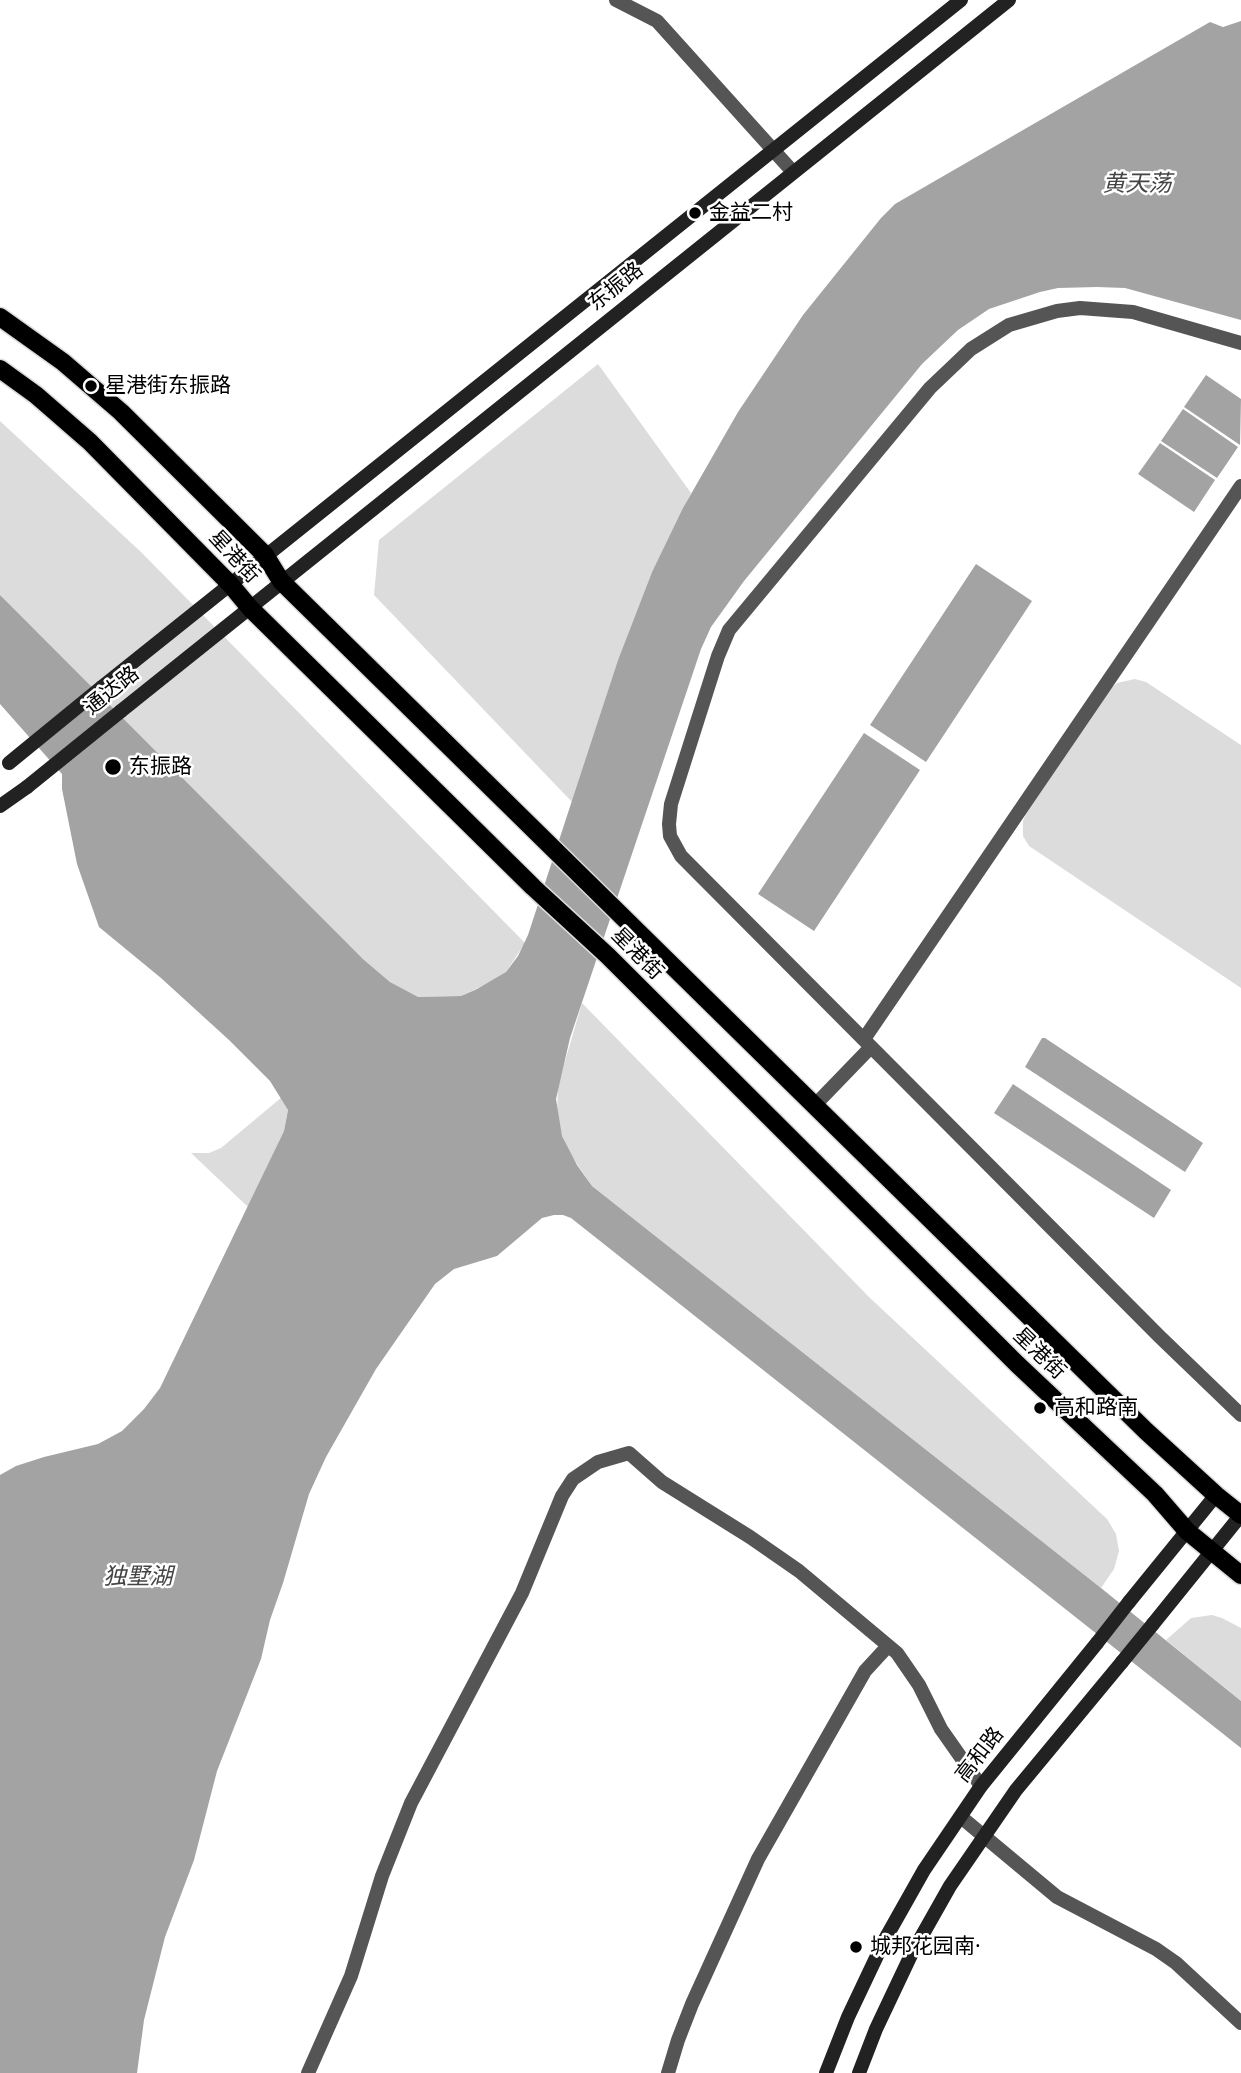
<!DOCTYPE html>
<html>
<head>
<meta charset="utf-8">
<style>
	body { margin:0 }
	canvas { display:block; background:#fff }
</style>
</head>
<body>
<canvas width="1241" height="2073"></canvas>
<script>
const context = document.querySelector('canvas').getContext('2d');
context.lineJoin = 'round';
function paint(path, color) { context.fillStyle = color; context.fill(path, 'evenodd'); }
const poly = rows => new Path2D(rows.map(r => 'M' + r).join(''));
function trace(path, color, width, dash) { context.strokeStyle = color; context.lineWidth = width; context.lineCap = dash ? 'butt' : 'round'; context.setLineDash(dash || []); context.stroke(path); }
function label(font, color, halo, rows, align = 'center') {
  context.font = font + ' "Noto Sans","Noto Sans SC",sans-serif'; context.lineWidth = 5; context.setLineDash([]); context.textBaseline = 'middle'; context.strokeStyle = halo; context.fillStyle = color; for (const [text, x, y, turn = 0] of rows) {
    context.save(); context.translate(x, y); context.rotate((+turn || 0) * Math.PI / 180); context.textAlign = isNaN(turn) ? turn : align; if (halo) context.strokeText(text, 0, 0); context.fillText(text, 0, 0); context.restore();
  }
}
const green = poly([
	[598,364,691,493,652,572,618,660,572,802,374,595,379,540],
	[0,421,142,553,525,943,506,972,495,980,461,996,417,997,390,982,363,959,5,601,0,595],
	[1135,679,1146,682,1241,745,1241,988,1029,846,1023,836,1023,821,1026,814,1109,690,1117,683],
	[582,1003,870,1298,1107,1519,1116,1534,1119,1551,1114,1569,1101,1588,592,1186,569,1152,562,1136,557,1113,558,1085],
	[282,1097,288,1109,284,1131,248,1207,191,1153,209,1153,221,1148],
	[1212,1615,1222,1618,1241,1628,1241,1701,1166,1640,1191,1618]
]);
const water = poly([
	[1241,21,1241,320,1125,288,1097,287,1058,288,1040,292,989,309,958,330,922,364,744,581,711,627,701,649,570,1038,556,1099,562,1136,577,1165,592,1186,1101,1588,1241,1701,1241,1748,571,1218,563,1215,554,1215,542,1218,497,1256,454,1269,435,1284,376,1369,326,1457,309,1494,283,1583,270,1620,261,1659,217,1771,194,1860,165,1937,144,2020,137,2073,0,2073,0,1475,16,1466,44,1457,98,1444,122,1431,144,1409,160,1388,284,1131,288,1110,270,1081,229,1040,161,978,99,927,77,864,62,789,62,774,0,704,0,595,363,959,390,982,418,997,461,996,477,989,506,972,518,956,528,935,618,660,652,572,683,508,738,412,803,315,881,218,895,204,1210,22,1223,27],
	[1206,375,1241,399,1240,445,1184,407],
	[1183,409,1238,447,1217,478,1161,441],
	[1160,443,1215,480,1194,512,1138,474],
	[976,564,1032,601,926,762,870,725],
	[864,733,920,770,814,931,758,894],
	[1042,1038,1045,1038,1203,1143,1185,1172,1025,1067],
	[1013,1084,1171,1190,1154,1218,994,1113]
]);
const street = poly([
	[616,0,657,21,793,172],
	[1241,343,1133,312,1080,308,1057,311,1009,325,971,349,930,388,729,630,718,656,671,804,669,824,670,836,681,856,1160,1337,1241,1415],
	[864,1039,1241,486],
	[814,1106,871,1047],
	[961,1817,1057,1897,1156,1949,1176,1963,1241,2023],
	[308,2073,351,1976,382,1876,411,1803,522,1593,562,1496,573,1479,598,1462,629,1453,662,1482,750,1537,799,1571,842,1607,897,1653,919,1685,941,1729,981,1786],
	[668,2073,678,2040,692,2004,758,1859,865,1671,888,1646]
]);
const secondary = poly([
	[102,687,961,0],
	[121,711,1009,0],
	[0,806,27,787],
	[1129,1602,1216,1495],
	[1153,1624,1241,1515],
	[826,2073,848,2017,884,1941,924,1870,981,1786,1097,1643],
	[859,2073,876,2029,911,1955,950,1886,1016,1790,1122,1662]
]);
const primary = poly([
	[0,317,63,362,121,412,265,555,281,581,1047,1334,1146,1431,1216,1495,1241,1515],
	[0,369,36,395,90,442,230,584,250,608,533,887,608,956,1017,1364,1155,1494,1187,1531,1241,1575]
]);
const secondaryBridge = poly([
	[9,763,102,687],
	[27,787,121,711],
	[1097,1643,1129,1602],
	[1122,1662,1153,1624]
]);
const markers = [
	[695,213,7,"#000"],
	[91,386,7,"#000"],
	[113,767,9,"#000"],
	[1040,1408,7,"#000"],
	[856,1947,7,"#000"]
];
const poiNames = [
	["金益二村",709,213],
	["星港街东振路",105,386],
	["东振路",129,767],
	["高和路南",1054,1408],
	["城邦花园南·",870,1947]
];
const streetNames = [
	["东振路",616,287,-39],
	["星港街",234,557,47],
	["通达路",112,691,-39],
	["星港街",637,954,45],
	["星港街",1039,1354,44],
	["高和路",980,1755,-52]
];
const waterNames = [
	["黄天荡",1137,184],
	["独墅湖",138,1577]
];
paint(green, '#dcdcdc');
paint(water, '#a3a3a3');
trace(primary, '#dbdbdb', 21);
trace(street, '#555', 14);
trace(secondary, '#222', 14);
trace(primary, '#000', 18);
trace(secondaryBridge, '#222', 14);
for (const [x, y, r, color] of markers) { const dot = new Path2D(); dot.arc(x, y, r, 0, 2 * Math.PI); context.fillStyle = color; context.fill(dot); trace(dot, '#fff', 2.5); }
label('21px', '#000', '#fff', poiNames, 'left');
label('21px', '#000', '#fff', streetNames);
label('italic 23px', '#444', '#fff', waterNames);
</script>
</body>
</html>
